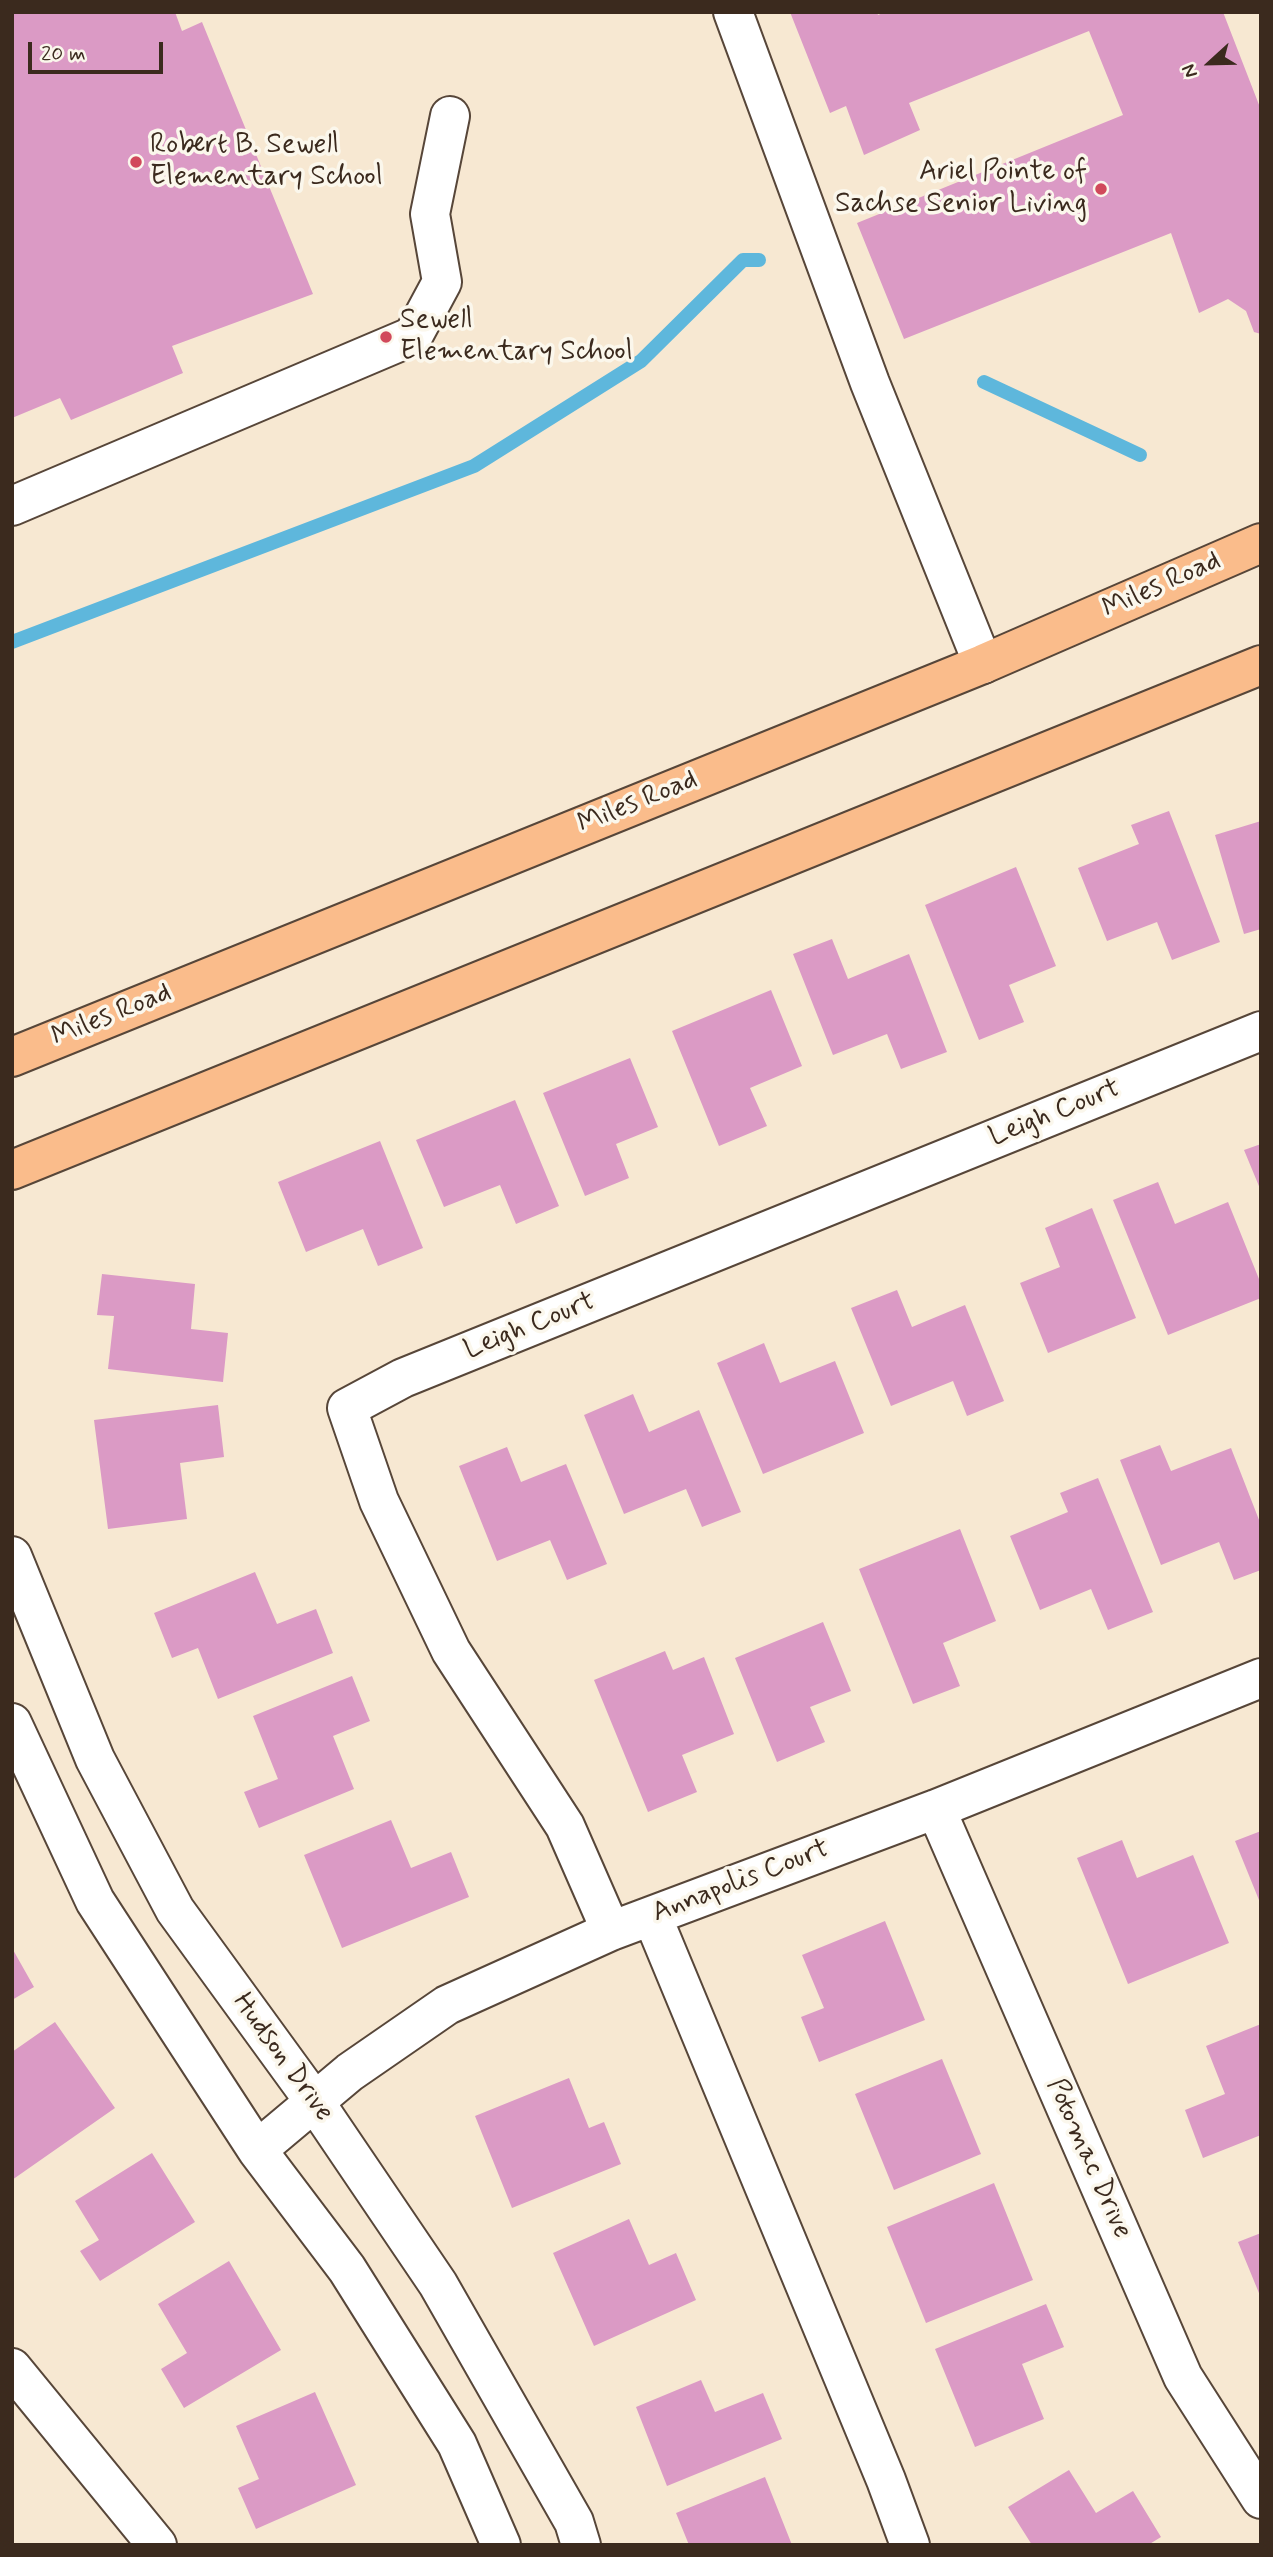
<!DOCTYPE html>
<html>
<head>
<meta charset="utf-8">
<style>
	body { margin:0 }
	#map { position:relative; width:1273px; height:2557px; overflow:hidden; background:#f7e8d2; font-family:Mynerve,sans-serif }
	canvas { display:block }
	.frame { position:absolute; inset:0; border:14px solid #3b2a1e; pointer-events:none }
	.north { position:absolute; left:1175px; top:28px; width:70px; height:70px; -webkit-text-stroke:5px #fbf7ec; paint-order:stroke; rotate:248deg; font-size:19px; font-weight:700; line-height:28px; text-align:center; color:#3b2a1e }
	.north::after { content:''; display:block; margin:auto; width:24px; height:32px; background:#3b2a1e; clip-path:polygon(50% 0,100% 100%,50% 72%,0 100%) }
	.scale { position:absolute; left:28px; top:42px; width:135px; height:32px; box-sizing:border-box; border:4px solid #3b2a1e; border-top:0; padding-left:9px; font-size:21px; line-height:24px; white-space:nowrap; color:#3b2a1e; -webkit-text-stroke:5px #fbf7ec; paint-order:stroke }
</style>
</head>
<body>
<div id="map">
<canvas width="1273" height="2557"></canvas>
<div class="frame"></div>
<div class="north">N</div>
<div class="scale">20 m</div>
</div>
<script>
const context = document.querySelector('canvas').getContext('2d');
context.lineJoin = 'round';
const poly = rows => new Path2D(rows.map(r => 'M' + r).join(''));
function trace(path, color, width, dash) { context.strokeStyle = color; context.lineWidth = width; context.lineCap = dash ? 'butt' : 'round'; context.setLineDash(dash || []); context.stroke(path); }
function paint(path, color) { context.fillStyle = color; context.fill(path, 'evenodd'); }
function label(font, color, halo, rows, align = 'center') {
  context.font = font + ' Mynerve,sans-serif'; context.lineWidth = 7; context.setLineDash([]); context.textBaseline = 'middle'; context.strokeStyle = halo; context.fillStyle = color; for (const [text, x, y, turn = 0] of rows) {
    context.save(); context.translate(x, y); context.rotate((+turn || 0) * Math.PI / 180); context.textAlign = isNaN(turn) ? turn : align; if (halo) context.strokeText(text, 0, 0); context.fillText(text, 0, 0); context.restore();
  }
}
const stream = poly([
	[984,382,1140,455],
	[12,642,474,466,641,361,743,260,759,260]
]);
const building = poly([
	[12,12,175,12,182,31,202,22,313,294,172,346,183,373,71,420,60,398,12,418],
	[790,12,877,12,878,15,885,12,1223,12,1261,110,1261,334,1254,332,1246,311,1228,299,1199,313,1171,233,904,339,857,223,1123,115,1089,31,909,103,920,130,864,155,846,106,830,113],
	[1169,811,1220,942,1172,960,1157,922,1107,941,1078,868,1139,844,1131,825],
	[1261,821,1261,929,1244,934,1215,835],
	[1016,867,1056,966,1009,985,1024,1022,979,1040,925,905],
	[832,939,848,979,909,954,947,1052,901,1069,887,1034,833,1055,793,954],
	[771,990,802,1066,750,1088,767,1126,719,1146,672,1031],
	[630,1058,658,1127,616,1144,629,1178,585,1196,543,1093],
	[515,1100,559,1206,516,1224,500,1185,444,1207,416,1140],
	[380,1141,423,1248,378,1266,363,1229,306,1252,278,1182],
	[1261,1144,1261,1191,1244,1150],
	[1158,1182,1175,1224,1228,1202,1261,1284,1261,1298,1168,1335,1113,1200],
	[1092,1208,1136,1318,1048,1353,1020,1283,1060,1267,1045,1228],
	[102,1274,195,1284,191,1329,228,1333,223,1382,108,1369,114,1316,97,1315],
	[897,1290,912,1327,965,1305,1004,1401,967,1416,953,1381,891,1406,851,1308],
	[764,1343,780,1383,835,1361,864,1433,763,1474,717,1363],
	[633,1394,649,1432,699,1410,741,1512,702,1527,686,1489,624,1514,584,1415],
	[218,1405,224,1457,180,1463,187,1519,108,1529,94,1420],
	[1160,1445,1171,1471,1231,1448,1261,1525,1261,1570,1234,1580,1219,1542,1161,1565,1120,1460],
	[507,1447,521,1482,566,1464,607,1564,567,1580,550,1540,497,1561,459,1466],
	[1098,1478,1153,1612,1108,1630,1091,1589,1040,1610,1010,1536,1068,1512,1060,1493],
	[960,1529,996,1621,943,1643,960,1686,913,1704,859,1569],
	[255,1572,277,1624,316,1609,333,1653,218,1699,198,1648,172,1658,154,1613],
	[823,1622,851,1691,810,1707,825,1742,777,1762,735,1658],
	[665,1651,673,1670,704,1657,734,1734,682,1755,697,1792,648,1812,594,1680],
	[352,1676,370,1721,333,1736,354,1789,259,1828,244,1792,278,1779,253,1716],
	[391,1820,411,1868,451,1852,469,1897,342,1948,304,1855],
	[1261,1831,1261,1905,1235,1841],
	[1122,1840,1137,1878,1193,1855,1229,1943,1128,1984,1077,1858],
	[885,1921,925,2020,819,2062,801,2017,824,2008,802,1955],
	[12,1948,34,1987,12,2000],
	[55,2022,115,2108,12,2180,12,2052],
	[1261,2024,1261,2135,1203,2158,1185,2110,1225,2094,1206,2046],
	[942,2059,981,2154,894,2190,855,2094],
	[569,2078,589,2128,604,2122,621,2164,512,2208,475,2116],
	[152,2153,195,2222,100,2281,80,2251,99,2240,75,2201],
	[994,2183,1033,2280,926,2323,887,2227],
	[629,2219,649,2265,676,2253,696,2300,594,2346,553,2253],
	[1261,2233,1261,2298,1238,2242],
	[229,2261,281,2350,184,2408,161,2369,187,2353,158,2304],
	[1046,2304,1064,2347,1022,2364,1044,2419,975,2447,935,2349],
	[701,2380,715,2412,763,2393,782,2439,667,2486,636,2407],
	[315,2392,356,2485,256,2529,238,2488,259,2479,236,2426],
	[1069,2470,1096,2513,1133,2491,1161,2537,1148,2545,1032,2545,1008,2507],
	[765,2477,792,2545,689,2545,676,2513]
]);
const minor = poly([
	[733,12,870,383,983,664],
	[12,506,413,336,442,282,430,214,450,116],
	[12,1556,95,1759,175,1910,314,2101,438,2284,574,2522,581,2545],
	[12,1723,95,1901,257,2150,347,2269,457,2444,501,2545],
	[936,1809,1183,2377,1261,2499],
	[652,1916,886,2480,910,2545],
	[611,1931,565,1826,451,1651,379,1501,347,1408,403,1378,1261,1031],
	[257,2150,350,2072,447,2005,611,1931,936,1809,1261,1678],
	[12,2368,157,2545]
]);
const major = poly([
	[12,1057,983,664,1261,543],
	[12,1170,1261,665]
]);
const markers = [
	[136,162,7,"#d1495b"],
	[1101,189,7,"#d1495b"],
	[386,337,7,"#d1495b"]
];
const poiNames = [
	["Robert B. Sewell",150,146],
	["Elementary School",150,178],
	["Ariel Pointe of",1087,173,"right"],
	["Sachse Senior Living",1087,205,"right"],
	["Sewell",400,321],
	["Elementary School",400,353]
];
const streetNames = [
	["Miles Road",1162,586,-24],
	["Miles Road",638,803,-22],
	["Miles Road",112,1016,-22],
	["Leigh Court",1055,1114,-22],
	["Leigh Court",530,1327,-22],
	["Annapolis Court",741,1882,-21],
	["Hudson Drive",282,2058,54],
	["Potomac Drive",1088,2159,66]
];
trace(stream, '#5eb7dc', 14);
paint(building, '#db9ac5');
trace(minor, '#574639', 42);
trace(major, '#574639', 42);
trace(minor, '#fff', 38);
trace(major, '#fabc8b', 38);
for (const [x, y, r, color] of markers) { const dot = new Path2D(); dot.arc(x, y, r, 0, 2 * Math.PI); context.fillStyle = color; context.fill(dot); trace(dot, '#fbf7ec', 2.5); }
label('28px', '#3b2a1e', '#fbf7ec', poiNames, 'left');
label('28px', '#3b2a1e', '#fbf7ec', streetNames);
</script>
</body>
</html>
